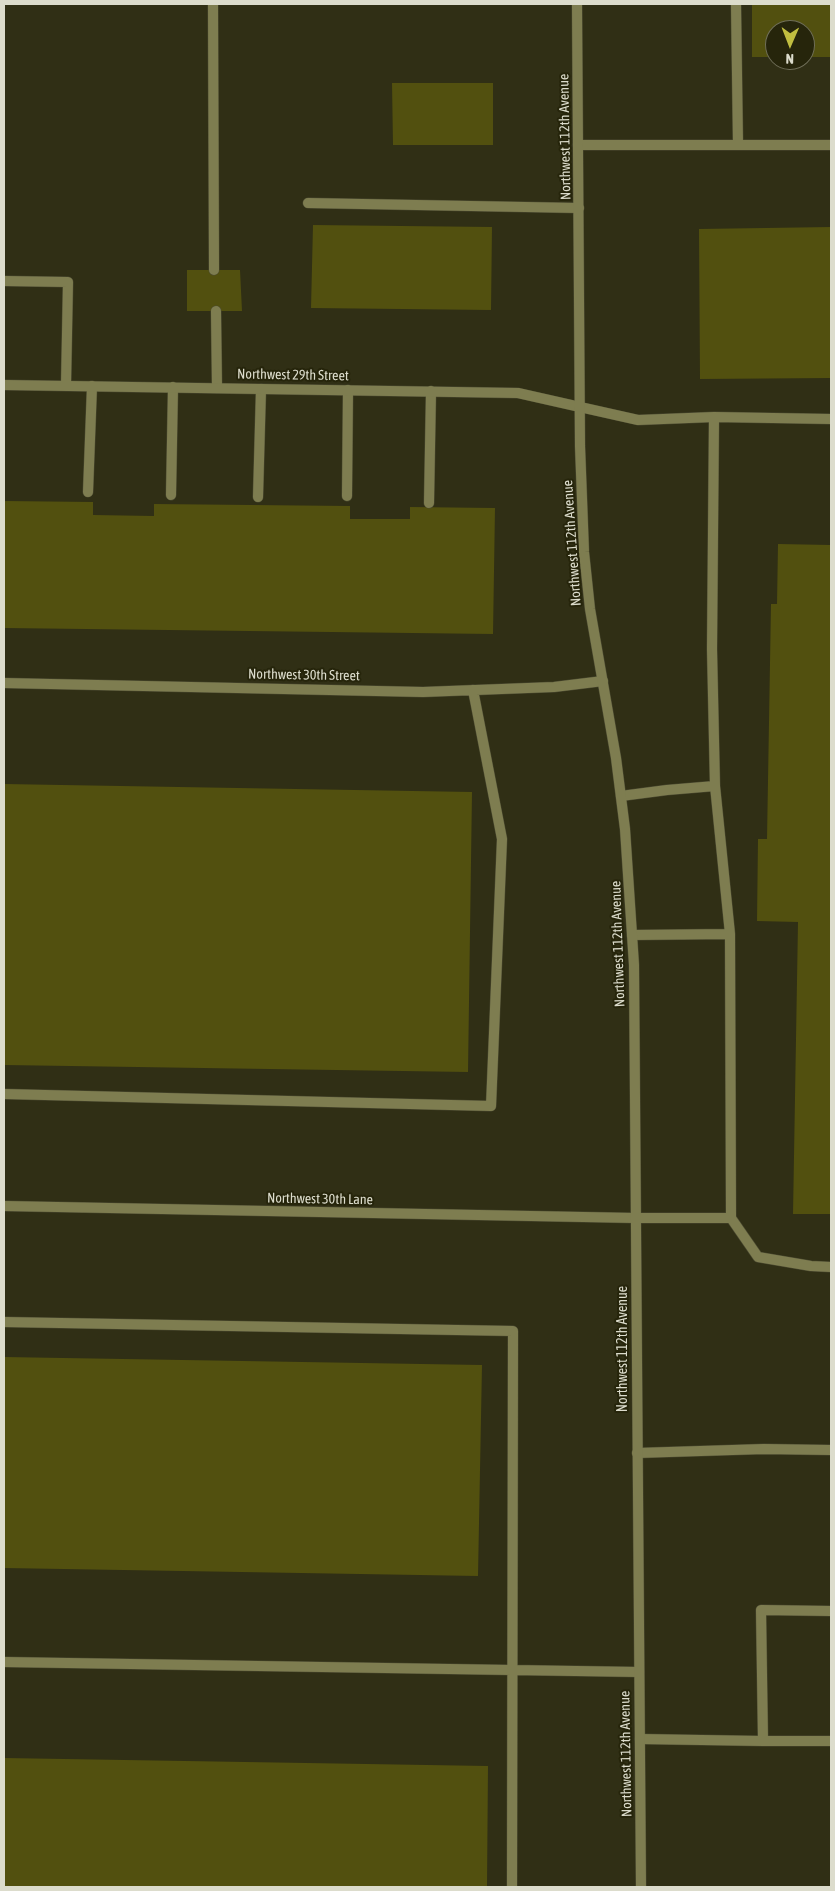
<!DOCTYPE html>
<html>
<head>
<meta charset="utf-8">
<style>
	body { margin:0 }
	#map { position:relative; width:835px; height:1891px; overflow:hidden; background:#302f15; font-family:"Asap Condensed",sans-serif }
	canvas { display:block }
	.frame { position:absolute; inset:0; border:5px solid #dcdccc; pointer-events:none }
	.north { position:absolute; left:765px; top:20px; width:50px; height:50px; box-sizing:border-box; background:#26250b; border:1px solid #6f6e58; border-radius:50%; rotate:181deg; font-size:14px; font-weight:700; line-height:20px; text-align:center; color:#dcdccc }
	.north::after { content:''; display:block; margin:auto; width:18px; height:22px; background:#c1be40; clip-path:polygon(50% 0,100% 100%,50% 72%,0 100%) }
</style>
</head>
<body>
<div id="map">
<canvas width="835" height="1891"></canvas>
<div class="frame"></div>
<div class="north">N</div>
</div>
<script>
const context = document.querySelector('canvas').getContext('2d');
context.lineJoin = 'round';
function paint(path, color) { context.fillStyle = color; context.fill(path, 'evenodd'); }
const poly = rows => new Path2D(rows.map(r => 'M' + r).join(''));
function trace(path, color, width, dash) { context.strokeStyle = color; context.lineWidth = width; context.lineCap = dash ? 'butt' : 'round'; context.setLineDash(dash || []); context.stroke(path); }
function label(font, color, halo, rows, align = 'center') {
  context.font = font + ' "Asap Condensed",sans-serif'; context.lineWidth = 4; context.setLineDash([]); context.textBaseline = 'middle'; context.strokeStyle = halo; context.fillStyle = color; for (const [text, x, y, turn = 0] of rows) {
    context.save(); context.translate(x, y); context.rotate((+turn || 0) * Math.PI / 180); context.textAlign = isNaN(turn) ? turn : align; if (halo) context.strokeText(text, 0, 0); context.fillText(text, 0, 0); context.restore();
  }
}
const building = poly([
	[752,4,831,4,831,57,805,57,805,30,775,30,775,57,752,57],
	[392,83,493,83,493,145,393,145],
	[313,225,492,227,491,310,311,308],
	[831,227,831,378,700,379,699,229],
	[187,270,240,270,242,311,187,311],
	[4,501,93,502,93,515,154,516,154,504,350,506,350,519,410,519,410,507,495,508,493,634,4,628],
	[778,544,831,545,831,1214,793,1214,798,922,757,921,758,839,767,839,771,604,777,604],
	[4,784,472,792,468,1072,4,1065],
	[4,1357,482,1365,478,1576,4,1568],
	[4,1758,488,1766,487,1887,4,1887]
]);
const service = poly([
	[213,4,214,270],
	[736,4,738,144],
	[578,145,831,145],
	[308,203,579,208],
	[4,281,68,282,66,385],
	[216,311,217,388],
	[580,407,638,420,714,417,831,419],
	[88,492,92,386],
	[171,495,173,387],
	[347,496,348,390],
	[258,497,261,389],
	[429,503,431,391],
	[4,683,423,692,554,687,603,681],
	[621,796,667,790,715,786,712,649,714,417],
	[632,935,730,934],
	[4,1094,491,1106,502,839,473,690],
	[636,1218,731,1218,730,934,715,786],
	[731,1218,758,1257,811,1266,831,1267],
	[4,1322,513,1331,512,1887],
	[637,1453,764,1449,831,1450],
	[4,1662,639,1672],
	[640,1739,763,1741,761,1610,831,1611],
	[763,1741,831,1741]
]);
const minor = poly([
	[4,385,518,393,580,407],
	[4,1206,636,1218]
]);
const tertiary = poly([
	[577,4,580,446,584,552,590,609,616,758,625,829,634,965,641,1887]
]);
const streetNames = [
	["Northwest 112th Avenue",565,137,-91],
	["Northwest 29th Street",293,375,1],
	["Northwest 112th Avenue",572,543,-94],
	["Northwest 30th Street",304,675,1],
	["Northwest 112th Avenue",618,944,-92],
	["Northwest 30th Lane",320,1199,1],
	["Northwest 112th Avenue",623,1349,-90],
	["Northwest 112th Avenue",626,1754,-91]
];
paint(building, '#52500f');
trace(service, '#4c4b32', 11);
trace(minor, '#4c4b32', 11);
trace(tertiary, '#4c4b32', 11);
trace(service, '#7e7d50', 10);
trace(minor, '#7e7d50', 10);
trace(tertiary, '#7e7d50', 10);
label('14px', '#dcdccc', '#26250b', streetNames);
</script>
</body>
</html>
